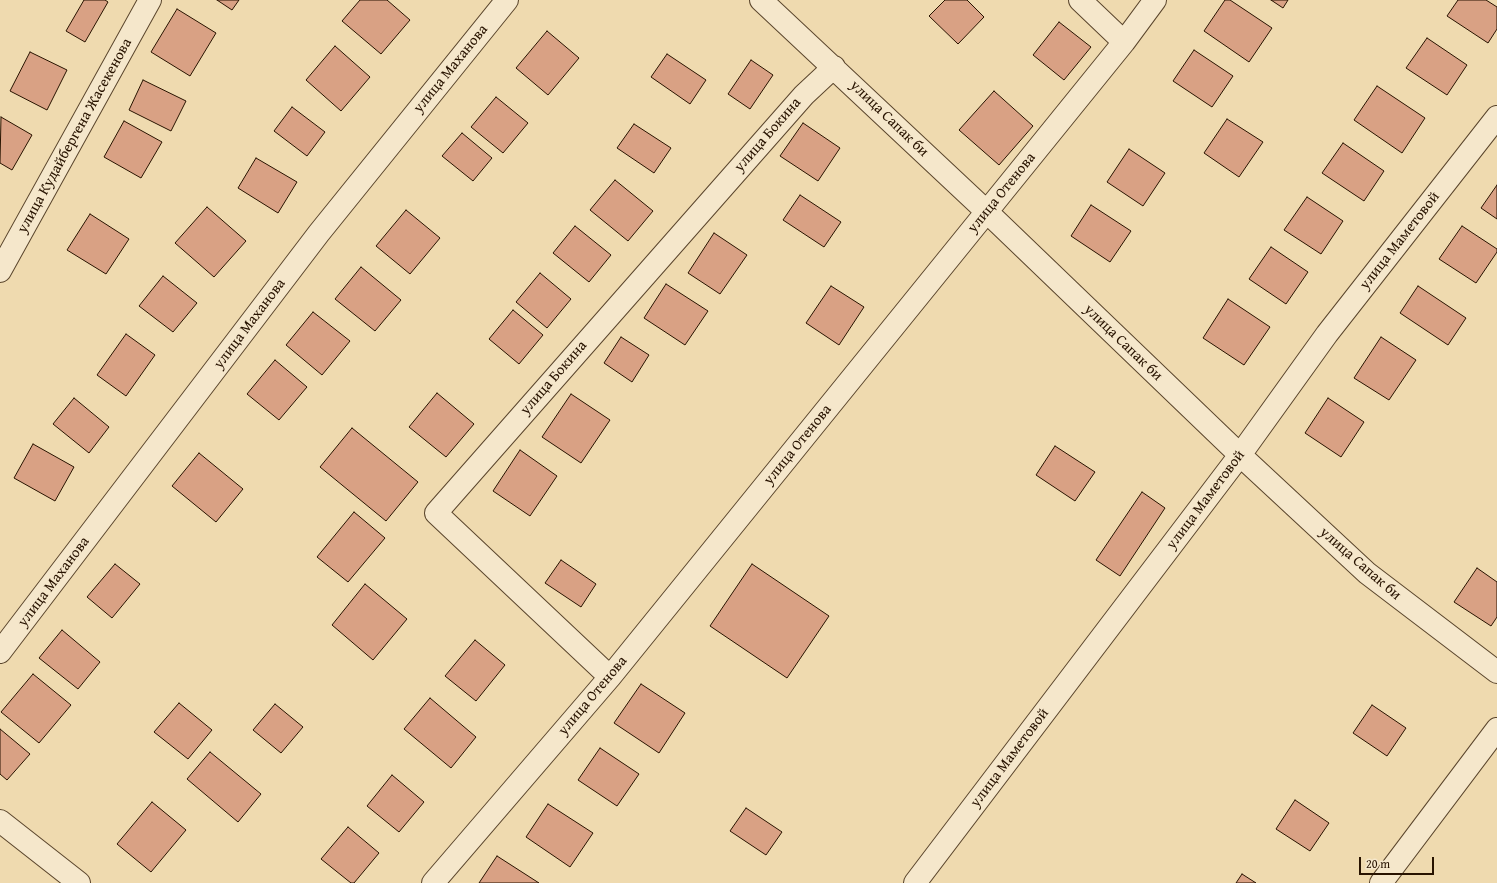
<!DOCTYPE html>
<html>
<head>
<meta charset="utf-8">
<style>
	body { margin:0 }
	#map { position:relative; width:1497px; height:883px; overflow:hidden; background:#efdaaf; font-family:"Gentium Book Plus",serif }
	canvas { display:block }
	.scale { position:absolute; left:1359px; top:857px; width:75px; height:18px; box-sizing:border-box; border:2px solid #281300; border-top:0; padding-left:5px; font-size:12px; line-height:14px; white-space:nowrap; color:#281300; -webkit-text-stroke:3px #f5e7cb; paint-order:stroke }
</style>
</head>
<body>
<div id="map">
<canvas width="1497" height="883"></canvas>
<div class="scale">20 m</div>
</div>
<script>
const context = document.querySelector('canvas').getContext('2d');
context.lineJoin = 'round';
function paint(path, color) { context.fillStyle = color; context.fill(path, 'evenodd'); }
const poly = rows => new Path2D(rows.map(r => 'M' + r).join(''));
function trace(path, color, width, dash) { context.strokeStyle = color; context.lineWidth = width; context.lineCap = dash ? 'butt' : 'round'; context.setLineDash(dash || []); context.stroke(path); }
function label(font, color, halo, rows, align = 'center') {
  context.font = font + ' "Gentium Book Plus",serif'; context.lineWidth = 3.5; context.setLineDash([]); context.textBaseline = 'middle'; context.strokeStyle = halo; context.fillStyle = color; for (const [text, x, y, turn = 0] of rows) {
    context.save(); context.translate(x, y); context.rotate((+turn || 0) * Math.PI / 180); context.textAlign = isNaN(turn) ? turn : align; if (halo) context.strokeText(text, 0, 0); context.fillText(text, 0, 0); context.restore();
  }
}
const building = poly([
	[84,0,105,0,108,2,85,42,66,31,84,0],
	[217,0,239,0,232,10,217,0],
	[360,0,387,0,410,20,381,54,342,21,360,0],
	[945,0,967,0,984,17,958,44,929,16,945,0],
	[1225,0,1230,0,1272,28,1249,62,1204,31,1225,0],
	[1271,0,1288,0,1283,8,1271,0],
	[1458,0,1486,0,1497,7,1497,29,1488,43,1447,16,1458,0],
	[177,9,216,33,190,76,151,52,177,9],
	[1059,22,1091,47,1064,80,1033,55,1059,22],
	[547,31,579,58,548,95,516,68,547,31],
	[1427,38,1467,65,1447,95,1406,68,1427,38],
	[335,46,370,77,341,111,306,80,335,46],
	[1194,50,1233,76,1212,107,1173,81,1194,50],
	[30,52,67,70,47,110,10,91,30,52],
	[667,54,706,80,690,104,651,77,667,54],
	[751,60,773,75,750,109,728,94,751,60],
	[143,80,186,101,171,131,129,110,143,80],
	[1377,86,1425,118,1402,153,1354,120,1377,86],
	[994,91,1033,126,999,165,959,130,994,91],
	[496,97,528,123,503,153,471,127,496,97],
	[292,107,325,132,307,156,274,131,292,107],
	[1,117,32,135,12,170,0,163,1,117],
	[1227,119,1263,142,1239,177,1204,153,1227,119],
	[124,121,162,142,141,178,104,157,124,121],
	[803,123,840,148,818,181,780,156,803,123],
	[634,124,671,148,654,173,617,148,634,124],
	[462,133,492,158,473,181,442,156,462,133],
	[1343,143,1384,171,1364,201,1322,173,1343,143],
	[1129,149,1165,173,1143,206,1107,182,1129,149],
	[256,158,297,182,278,213,238,188,256,158],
	[615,180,653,211,628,241,590,210,615,180],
	[1497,185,1497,219,1481,208,1497,185],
	[800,195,841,222,824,247,783,220,800,195],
	[1307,197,1343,221,1321,254,1284,230,1307,197],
	[1091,205,1131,231,1110,262,1071,236,1091,205],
	[207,207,246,241,214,277,175,243,207,207],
	[406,210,440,238,410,274,376,246,406,210],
	[90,214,129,239,106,274,67,250,90,214],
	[575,226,611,255,589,282,553,253,575,226],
	[1462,226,1497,249,1497,252,1476,283,1439,259,1462,226],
	[714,233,747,255,720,294,688,273,714,233],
	[1271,247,1308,272,1286,304,1249,279,1271,247],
	[361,267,401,300,375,331,335,299,361,267],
	[540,273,571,299,547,328,516,302,540,273],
	[163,276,197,303,173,332,139,306,163,276],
	[666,284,708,311,685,345,644,318,666,284],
	[831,286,864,307,839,345,806,323,831,286],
	[1418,286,1466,318,1448,345,1400,313,1418,286],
	[1228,299,1270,327,1244,365,1203,338,1228,299],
	[513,310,543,335,519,364,489,339,513,310],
	[313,312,350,341,322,375,286,345,313,312],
	[126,334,155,355,126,396,97,375,126,334],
	[621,337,649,355,632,382,604,363,621,337],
	[1381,337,1416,360,1389,400,1354,378,1381,337],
	[275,360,307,387,279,420,247,394,275,360],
	[437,393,474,424,446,457,409,427,437,393],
	[571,394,610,420,581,463,542,437,571,394],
	[74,398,109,427,89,453,53,424,74,398],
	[1328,398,1364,422,1341,457,1305,433,1328,398],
	[352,428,418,482,386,521,320,467,352,428],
	[33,444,74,467,55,501,14,478,33,444],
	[1055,446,1095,472,1075,501,1036,475,1055,446],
	[520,450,557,476,530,516,493,491,520,450],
	[199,453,243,489,216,522,172,486,199,453],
	[1142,492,1165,508,1120,576,1096,560,1142,492],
	[354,512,385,538,348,582,317,557,354,512],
	[561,560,596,584,581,607,545,583,561,560],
	[115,564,140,584,112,618,87,597,115,564],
	[752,564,829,616,787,678,710,626,752,564],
	[1477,568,1497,582,1497,617,1491,626,1454,602,1477,568],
	[365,584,407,619,373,660,332,625,365,584],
	[62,630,100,662,78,689,39,658,62,630],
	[475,640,505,665,476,701,445,676,475,640],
	[33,674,71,705,39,743,1,712,33,674],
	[641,684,685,713,659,753,614,723,641,684],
	[430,698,476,737,451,768,404,729,430,698],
	[179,703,212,730,188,759,154,732,179,703],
	[275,704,303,727,281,753,253,730,275,704],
	[1372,705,1406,728,1387,756,1353,733,1372,705],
	[0,729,30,754,7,780,0,774,0,729],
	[600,748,639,774,617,806,578,780,600,748],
	[210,752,261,794,238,822,187,779,210,752],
	[392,775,424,802,399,832,367,806,392,775],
	[1295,800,1329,823,1310,851,1276,829,1295,800],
	[152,802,186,830,151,872,117,844,152,802],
	[548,804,593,833,570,867,526,837,548,804],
	[746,808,782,832,766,855,730,831,746,808],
	[348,827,379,853,354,883,351,883,321,859,348,827],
	[497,856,539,883,479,883,497,856],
	[1242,874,1256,883,1236,883,1242,874]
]);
const minor = poly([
	[761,0,986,211,1240,455,1367,573,1497,672],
	[1080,0,1124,42],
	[0,271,150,0],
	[0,652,319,233,507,0],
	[610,677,436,513,804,95,834,67],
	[0,821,79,883],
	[433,883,610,677,1124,42,1155,0],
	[915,883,1240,455,1327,334,1497,117],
	[1381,883,1497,729]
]);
const streetNames = [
	["улица Маханова",451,69,-51],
	["улица Сапак би",889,119,44],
	["улица Бокина",768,135,-49],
	["улица Кудайбергена Жасекенова",75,136,-61],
	["улица Отенова",1002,193,-51],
	["улица Маметовой",1400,241,-52],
	["улица Маханова",250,324,-53],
	["улица Сапак би",1123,343,44],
	["улица Бокина",554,378,-49],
	["улица Отенова",798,445,-51],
	["улица Маметовой",1206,500,-53],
	["улица Сапак би",1360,564,41],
	["улица Маханова",54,582,-53],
	["улица Отенова",593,696,-50],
	["улица Маметовой",1010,758,-53]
];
paint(building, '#d9a184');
trace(building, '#281300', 1);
trace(minor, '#5a452c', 24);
trace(minor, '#f5e7cb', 22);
label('15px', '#281300', '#f5e7cb', streetNames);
</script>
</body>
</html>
